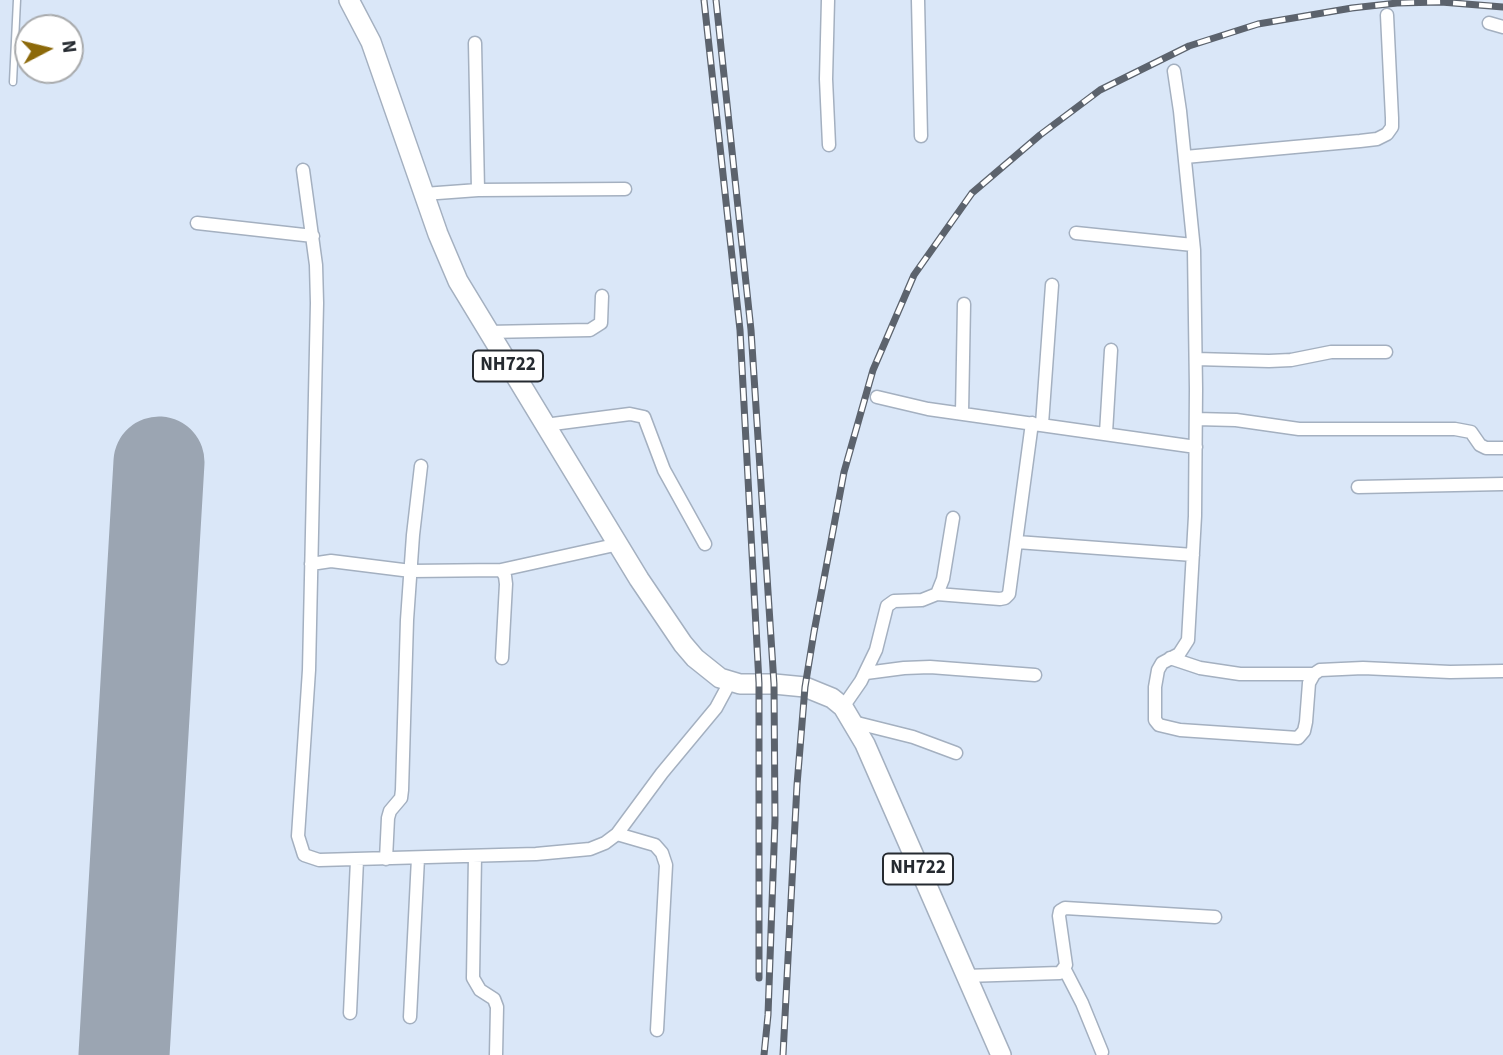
<!DOCTYPE html>
<html>
<head>
<meta charset="utf-8">
<style>
	body { margin:0 }
	#map { position:relative; width:1503px; height:1055px; overflow:hidden; background:#dae7f8; font-family:"Source Sans 3",sans-serif }
	canvas { display:block }
	.north { position:absolute; left:14px; top:14px; width:70px; height:70px; box-sizing:border-box; background:#fff; border:2px solid #a8aaac; border-radius:50%; rotate:83deg; font-size:19px; font-weight:700; line-height:28px; text-align:center; color:#252a30 }
	.north::after { content:''; display:block; margin:auto; width:24px; height:32px; background:#8c690a; clip-path:polygon(50% 0,100% 100%,50% 72%,0 100%) }
</style>
</head>
<body>
<div id="map">
<canvas width="1503" height="1055"></canvas>
<div class="north">N</div>
</div>
<script>
const context = document.querySelector('canvas').getContext('2d');
context.lineJoin = 'round';
const poly = rows => new Path2D(rows.map(r => 'M' + r).join(''));
function trace(path, color, width, dash) { context.strokeStyle = color; context.lineWidth = width; context.lineCap = dash ? 'butt' : 'round'; context.setLineDash(dash || []); context.stroke(path); }
function label(font, color, halo, rows, align = 'center') {
  context.font = font + ' "Source Sans 3",sans-serif'; context.lineWidth = 5; context.setLineDash([]); context.textBaseline = 'middle'; context.strokeStyle = halo; context.fillStyle = color; for (const [text, x, y, turn = 0] of rows) {
    context.save(); context.translate(x, y); context.rotate((+turn || 0) * Math.PI / 180); context.textAlign = isNaN(turn) ? turn : align; if (halo) context.strokeText(text, 0, 0); context.fillText(text, 0, 0); context.restore();
  }
}
const runway = poly([
	[124,1055,159,462]
]);
const service = poly([
	[13,82,17,0]
]);
const minor = poly([
	[828,0,826,79,829,145],
	[918,0,921,136],
	[1489,23,1503,27],
	[475,43,478,190],
	[1174,71,1180,111,1194,250,1196,389,1195,516,1188,640,1179,654,1162,663,1158,670,1155,687,1155,720,1159,725,1180,730,1298,738,1304,731,1306,722,1309,683,1314,674,1320,670,1363,668,1450,672,1503,671],
	[1185,157,1360,141,1377,139,1387,134,1392,127,1392,118,1387,15],
	[303,170,316,265,317,303,309,670,298,836,304,855,319,860,536,854,590,849,605,843,617,834,662,773,716,708,730,682],
	[424,194,478,190,625,189],
	[197,223,313,236],
	[1076,233,1193,245],
	[487,332,590,330,601,323,602,296],
	[1196,359,1269,361,1291,360,1331,352,1386,352],
	[877,397,928,409,1196,447],
	[962,413,964,304],
	[1196,419,1236,420,1299,429,1455,429,1471,432,1480,445,1486,448,1503,448],
	[1042,424,1052,285],
	[545,425,630,414,644,417,664,470,705,544],
	[1106,433,1111,350],
	[1358,487,1503,484],
	[1017,542,1193,555],
	[311,564,331,561,411,571,501,570,505,576,506,584,502,658],
	[501,570,619,544],
	[937,594,1000,599,1005,598,1009,594,1032,423],
	[1170,658,1200,668,1240,674,1314,674],
	[866,673,904,668,930,667,1035,675],
	[843,707,861,681,876,650,887,606,894,601,922,600,937,594,943,579,953,518],
	[853,722,913,737,956,753],
	[617,834,655,845,662,853,666,865,657,1030],
	[475,856,473,978,480,990,494,999,497,1007,496,1055],
	[386,859,388,818,390,811,401,798,402,790,407,620,413,535,421,466],
	[1065,970,1082,1003,1102,1052],
	[965,976,1060,973,1066,965,1059,916,1060,911,1065,908,1215,917],
	[350,1013,357,860],
	[410,1017,418,858]
]);
const trunk = poly([
	[349,0,371,42,438,234,458,281,639,579,683,644,695,658,720,678,740,684,774,684,805,687,832,698,843,707,865,744,1001,1055]
]);
const rail = poly([
	[704,0,740,330,759,683,759,978],
	[716,0,751,330,774,684,775,820,768,1015,764,1055],
	[783,1055,797,785,805,687,814,632,844,472,873,370,914,275,972,193,1040,135,1100,90,1189,46,1258,24,1352,8,1397,3,1441,2,1503,7]
]);
const shields = [
	[508,366,70],
	[918,869,70]
];
const shieldNames = [
	["NH722",508,366],
	["NH722",918,869]
];
trace(runway, '#9ba5b2', 91);
trace(service, '#a4b0c0', 9);
trace(minor, '#a4b0c0', 15);
trace(trunk, '#a4b0c0', 22);
trace(service, '#fff', 6);
trace(minor, '#fff', 12);
trace(trunk, '#fff', 19);
trace(rail, '#5c636d', 7);
trace(rail, '#fff', 4.5, [13]);
for (const [x, y, w] of shields) { const box = new Path2D(); box.roundRect(x - w / 2, y - 15.5, w, 31, 5); context.fillStyle = '#fff'; context.fill(box); trace(box, '#252a30', 2); }
label('bold 19px', '#252a30', null, shieldNames);
</script>
</body>
</html>
